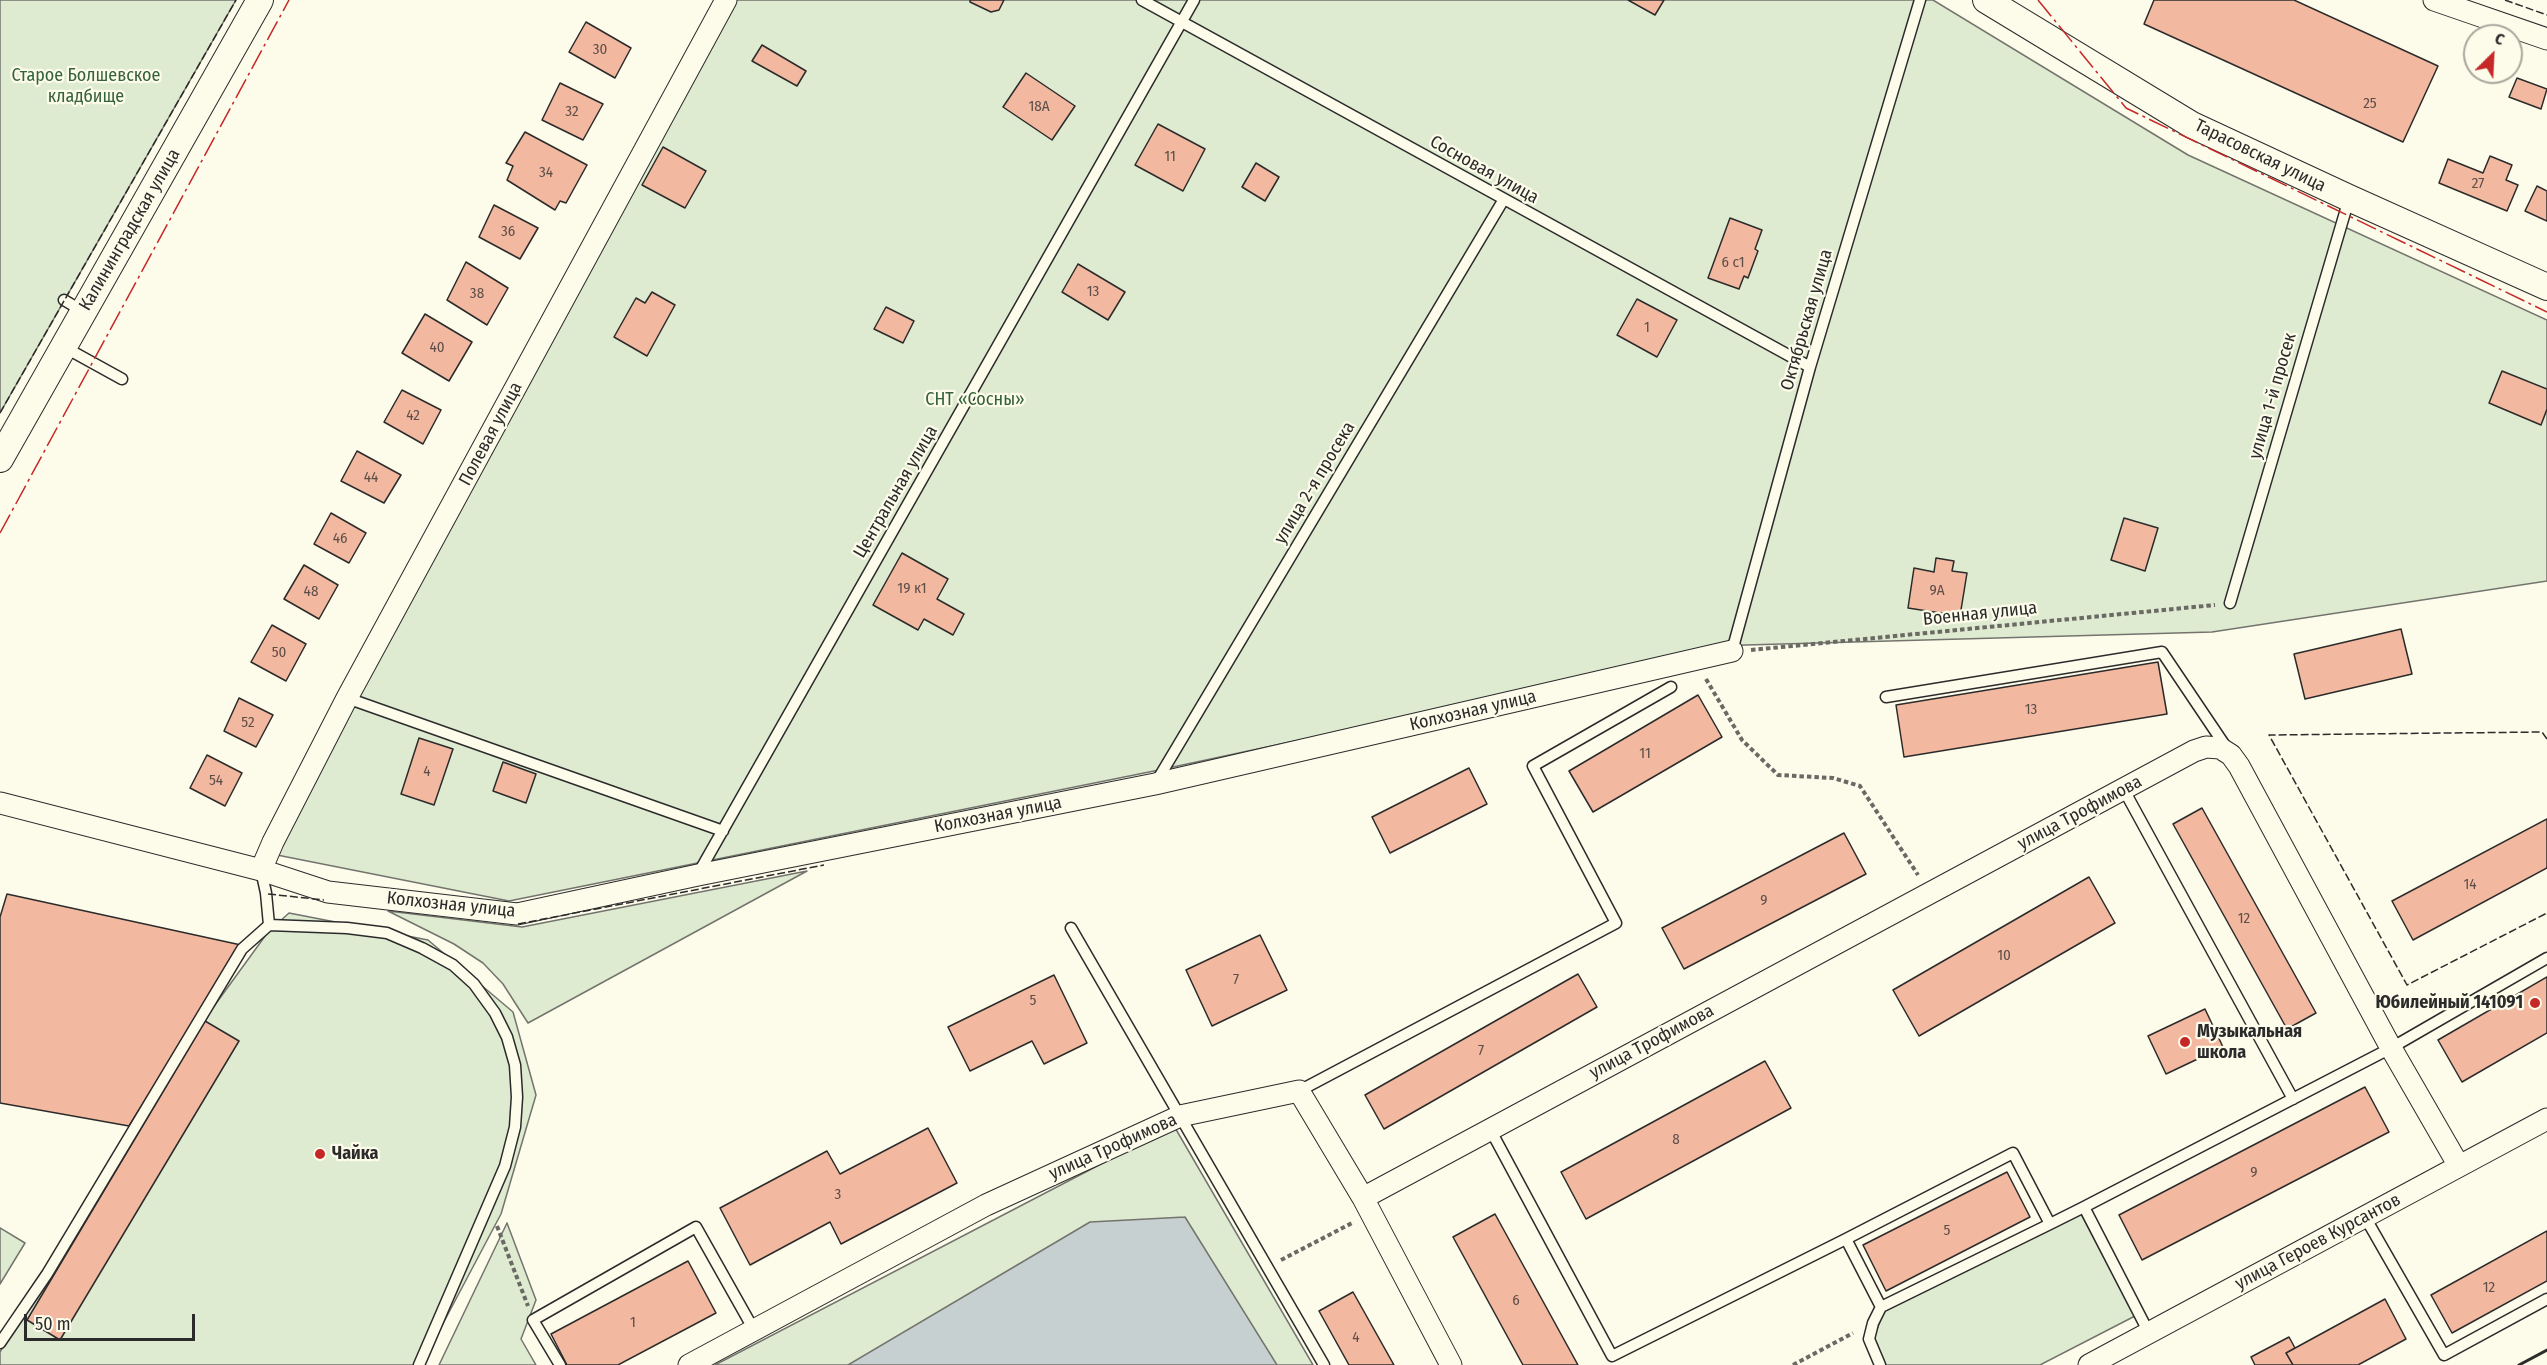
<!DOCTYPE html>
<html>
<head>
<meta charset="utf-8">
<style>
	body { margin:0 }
	#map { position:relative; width:2547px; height:1365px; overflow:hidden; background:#fdfbea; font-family:"Fira Sans Condensed",sans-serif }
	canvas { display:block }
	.north { position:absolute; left:2463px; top:24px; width:60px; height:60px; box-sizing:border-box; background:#fdfbea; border:2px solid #a9a89e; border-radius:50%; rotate:24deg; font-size:16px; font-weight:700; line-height:24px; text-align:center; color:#2b2b2b }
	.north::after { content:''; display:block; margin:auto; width:21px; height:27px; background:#c62828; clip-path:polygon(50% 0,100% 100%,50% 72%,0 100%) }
	.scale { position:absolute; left:24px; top:1314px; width:171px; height:27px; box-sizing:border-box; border:3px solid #2b2b2b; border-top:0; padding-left:8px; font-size:18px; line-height:21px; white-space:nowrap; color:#2b2b2b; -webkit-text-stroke:4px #fdfbea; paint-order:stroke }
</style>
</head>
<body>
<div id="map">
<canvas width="2547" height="1365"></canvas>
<div class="north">С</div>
<div class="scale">50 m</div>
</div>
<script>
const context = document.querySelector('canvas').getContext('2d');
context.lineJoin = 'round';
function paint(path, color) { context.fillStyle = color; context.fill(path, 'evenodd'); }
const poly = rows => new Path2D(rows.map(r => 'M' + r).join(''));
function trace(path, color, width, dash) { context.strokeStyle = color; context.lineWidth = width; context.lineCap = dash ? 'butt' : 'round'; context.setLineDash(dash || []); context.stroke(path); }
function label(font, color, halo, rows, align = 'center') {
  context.font = font + ' "Fira Sans Condensed",sans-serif'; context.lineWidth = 4.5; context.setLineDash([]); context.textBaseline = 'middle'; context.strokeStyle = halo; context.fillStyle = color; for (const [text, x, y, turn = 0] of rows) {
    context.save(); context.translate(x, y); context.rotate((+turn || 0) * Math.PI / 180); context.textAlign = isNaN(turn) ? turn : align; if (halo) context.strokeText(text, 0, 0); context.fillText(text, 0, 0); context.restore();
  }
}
const green = poly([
	[0,0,236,0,0,413,0,0],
	[737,0,1933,0,2188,155,2547,320,2547,581,2212,632,1710,646,1506,696,1159,770,509,901,277,855,394,620,737,0],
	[807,871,528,1023,503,984,483,963,454,944,388,911,522,927,807,871],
	[289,913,428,940,513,1012,536,1095,501,1214,421,1365,0,1365,0,1352,204,1020,268,932,289,913],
	[1174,1126,1313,1365,715,1365,1174,1126],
	[2081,1214,2135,1316,2040,1365,1886,1365,1874,1337,1884,1311,2081,1214],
	[507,1223,536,1300,521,1339,536,1365,439,1365,507,1223],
	[0,1228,25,1243,0,1284,0,1228]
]);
const water = poly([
	[1185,1217,1277,1365,848,1365,1090,1222,1185,1217]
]);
const building = poly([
	[970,0,1004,0,999,10,991,12,970,2,970,0],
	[1628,0,1664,0,1655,15,1628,0],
	[2154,0,2294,0,2438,66,2403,142,2144,24,2154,0],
	[586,22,631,48,615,78,569,52,586,22],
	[762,45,806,71,797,86,752,61,762,45],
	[1026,73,1075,106,1052,140,1003,107,1026,73],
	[2517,78,2547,89,2541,109,2509,97,2517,78],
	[560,83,603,104,583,140,542,120,560,83],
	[1158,124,1205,149,1183,191,1135,165,1158,124],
	[525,132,587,165,566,203,560,201,555,210,507,180,513,166,506,163,525,132],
	[663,147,706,171,685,208,642,185,663,147],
	[2490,156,2512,165,2506,180,2518,185,2507,211,2439,183,2448,159,2483,173,2490,156],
	[1256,163,1279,177,1265,201,1242,187,1256,163],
	[2537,186,2547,191,2547,221,2525,211,2537,186],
	[494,205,538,228,520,259,479,237,494,205],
	[1730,218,1762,230,1755,249,1758,251,1748,278,1744,276,1739,289,1708,278,1730,218],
	[466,262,508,288,487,325,447,300,466,262],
	[1078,264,1125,292,1108,320,1062,292,1078,264],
	[652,292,675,305,647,356,614,337,636,298,645,303,652,292],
	[1637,299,1677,320,1657,357,1617,335,1637,299],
	[886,307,914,321,903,343,874,329,886,307],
	[425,314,472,342,449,381,402,353,425,314],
	[2502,371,2547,389,2547,409,2541,425,2489,403,2502,371],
	[402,390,441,410,423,444,384,422,402,390],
	[357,451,401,475,384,503,341,481,357,451],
	[331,513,366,533,349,563,314,544,331,513],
	[2124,518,2158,528,2145,571,2111,560,2124,518],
	[902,553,948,579,937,599,964,614,953,635,924,619,918,630,873,605,902,553],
	[1936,558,1954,561,1952,571,1967,573,1960,616,1908,608,1914,568,1934,572,1936,558],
	[304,565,338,585,319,619,284,599,304,565],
	[272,625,306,644,286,681,251,662,272,625],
	[2401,629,2412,674,2305,699,2294,654,2401,629],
	[2158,662,2167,714,1904,757,1896,705,2158,662],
	[1698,695,1722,737,1593,812,1569,771,1698,695],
	[239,698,273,715,256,747,224,731,239,698],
	[419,738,453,749,434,805,401,794,419,738],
	[207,755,242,773,225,806,190,788,207,755],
	[503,762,536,774,526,803,493,791,503,762],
	[1469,768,1487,804,1390,853,1372,817,1469,768],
	[2202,808,2316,1013,2287,1029,2173,824,2202,808],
	[2547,819,2547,868,2413,940,2392,901,2547,819],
	[1844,833,1866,874,1684,969,1662,928,1844,833],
	[2089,877,2115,923,1919,1036,1893,990,2089,877],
	[7,894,241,945,129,1126,0,1103,0,917,7,894],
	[1260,935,1287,990,1212,1026,1186,970,1260,935],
	[1578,974,1597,1007,1384,1129,1365,1095,1578,974],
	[1054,975,1087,1043,1044,1064,1032,1041,970,1071,948,1027,1054,975],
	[2547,977,2547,1033,2462,1082,2438,1040,2547,977],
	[2205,1009,2223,1047,2166,1074,2148,1036,2205,1009],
	[205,1021,239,1041,60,1340,27,1320,205,1021],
	[1765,1061,1791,1108,1586,1219,1561,1172,1765,1061],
	[2365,1087,2389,1132,2142,1260,2119,1215,2365,1087],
	[928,1128,957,1183,841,1244,830,1222,750,1265,720,1208,827,1151,840,1174,928,1128],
	[2007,1172,2030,1217,1886,1291,1863,1245,2007,1172],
	[1495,1214,1578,1365,1523,1365,1453,1237,1495,1214],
	[2547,1231,2547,1281,2452,1333,2431,1295,2547,1231],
	[688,1261,716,1313,618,1365,567,1365,551,1334,688,1261],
	[1353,1292,1394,1365,1349,1365,1319,1311,1353,1292],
	[2385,1299,2406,1339,2358,1365,2293,1365,2286,1353,2385,1299],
	[2289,1337,2295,1348,2286,1353,2293,1365,2255,1365,2251,1357,2289,1337]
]);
const path = poly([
	[1751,650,2215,605],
	[1706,679,1742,740,1778,775,1833,778,1860,786,1918,875],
	[497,1226,528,1306],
	[1281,1260,1354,1222],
	[1793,1365,1853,1333]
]);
const service = poly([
	[1142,0,1810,367],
	[64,300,84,312],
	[64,347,122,379],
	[2230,603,2349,199],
	[1732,651,1810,367,1920,0],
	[1886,697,2162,652,2228,750],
	[347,698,723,831],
	[1155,784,1504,199],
	[2124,790,2293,1099],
	[261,870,266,893,269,925,347,928,387,933,422,948,453,965,474,984,495,1013,507,1037,515,1065,517,1097,515,1127,505,1166,419,1365],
	[698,874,1194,0],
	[1071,928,1324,1365],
	[1299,1091,1616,923,1533,766,1671,687],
	[1490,1129,1612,1356,1846,1239],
	[2365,1217,2444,1355,2547,1299],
	[2050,1224,2013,1153,1846,1239,1881,1307,2050,1224,2084,1207],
	[2149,1333,2084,1207,2391,1048,2547,958],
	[0,1343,47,1274,242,949,269,925],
	[560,1365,533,1320,696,1227,754,1330],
	[1880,1365,1869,1339,1873,1323,1881,1307]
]);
const minor = poly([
	[2434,0,2547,39],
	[0,803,261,870,328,892,517,914,698,875,1155,784,1732,651],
	[261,870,273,842,347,698,726,0],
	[1363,1198,1451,1365],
	[689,1365,986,1205,1180,1116,1299,1091,1363,1198,2194,751,2206,747,2220,748,2231,755,2239,766,2391,1048,2459,1166],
	[2089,1365,2547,1119]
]);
const tertiary = poly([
	[1986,0,2192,125,2349,198,2547,287],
	[0,459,260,0]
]);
const fence = poly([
	[2505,0,2547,15],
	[0,413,236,0],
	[2547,739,2542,732,2269,735,2407,985,2547,913],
	[268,894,324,900],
	[518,924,824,865]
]);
const wall = poly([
	[2519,1365,2547,1350]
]);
const power = poly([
	[2038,0,2126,108,2547,312],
	[0,533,289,0]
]);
const markers = [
	[2535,1003,6,"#c62828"],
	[2185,1042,6,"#c62828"],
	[320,1154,6,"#c62828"]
];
const numberNames = [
	["30",600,50],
	["25",2370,104],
	["18А",1039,107],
	["32",572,112],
	["11",1170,157],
	["34",546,173],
	["27",2478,184],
	["36",508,232],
	["6 с1",1733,263],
	["13",1093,292],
	["38",477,294],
	["1",1647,328],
	["40",437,348],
	["42",413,416],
	["44",371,478],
	["46",340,539],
	["19 к1",912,589],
	["9А",1937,591],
	["48",311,592],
	["50",279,653],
	["13",2031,710],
	["52",248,723],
	["11",1645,754],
	["4",427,772],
	["54",216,781],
	["14",2470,885],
	["9",1764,901],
	["12",2244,919],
	["10",2004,956],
	["7",1236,980],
	["5",1033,1001],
	["7",1481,1051],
	["8",1676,1140],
	["9",2254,1173],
	["3",838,1195],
	["5",1947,1231],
	["12",2489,1288],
	["6",1516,1301],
	["1",633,1323],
	["4",1356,1338]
];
const parkNames = [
	["Старое Болшевское",86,76],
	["кладбище",86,97],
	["СНТ «Сосны»",975,400]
];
const streetNames = [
	["Тарасовская улица",2260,156,26],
	["Сосновая улица",1484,170,29],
	["Калининградская улица",130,230,-60],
	["Октябрьская улица",1807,320,-74],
	["улица 1-й просек",2273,396,-74],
	["Полевая улица",491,434,-62],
	["улица 2-я просека",1315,483,-59],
	["Центральная улица",896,492,-60],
	["Военная улица",1980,614,-6],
	["Колхозная улица",1473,711,-13],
	["улица Трофимова",2080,813,-28],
	["Колхозная улица",998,815,-11],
	["Колхозная улица",451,905,6],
	["улица Трофимова",1652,1042,-28],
	["улица Трофимова",1113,1147,-24],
	["улица Героев Курсантов",2318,1242,-28]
];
const poiNames = [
	["Юбилейный 141091",2523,1003,"right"],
	["Музыкальная",2197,1032],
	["школа",2197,1053],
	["Чайка",332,1154]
];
paint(green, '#deebd1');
trace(green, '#74746e', 1.5);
paint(water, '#c7d0d0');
trace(water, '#74746e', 1.5);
paint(building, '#f2b8a0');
trace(building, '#2b2b2b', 1.5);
trace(service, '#2b2b2b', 13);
trace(minor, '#2b2b2b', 23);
trace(tertiary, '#2b2b2b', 28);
trace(path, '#6a6964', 4, [4.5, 3]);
trace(service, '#fdfbea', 10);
trace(minor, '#fdfbea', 21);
trace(tertiary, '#fdfbea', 26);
trace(fence, '#2b2b2b', 1.5, [8, 3]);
trace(wall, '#2b2b2b', 3);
trace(power, '#c62828', 1.5, [21, 4.5, 3, 4.5]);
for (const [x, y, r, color] of markers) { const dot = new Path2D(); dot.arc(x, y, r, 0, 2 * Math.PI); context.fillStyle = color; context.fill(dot); trace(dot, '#fdfbea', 2); }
label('15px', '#5d4e48', null, numberNames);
label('18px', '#34623c', '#fdfbea', parkNames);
label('18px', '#2b2b2b', '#fdfbea', streetNames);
label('bold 18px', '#2b2b2b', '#fdfbea', poiNames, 'left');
</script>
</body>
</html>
